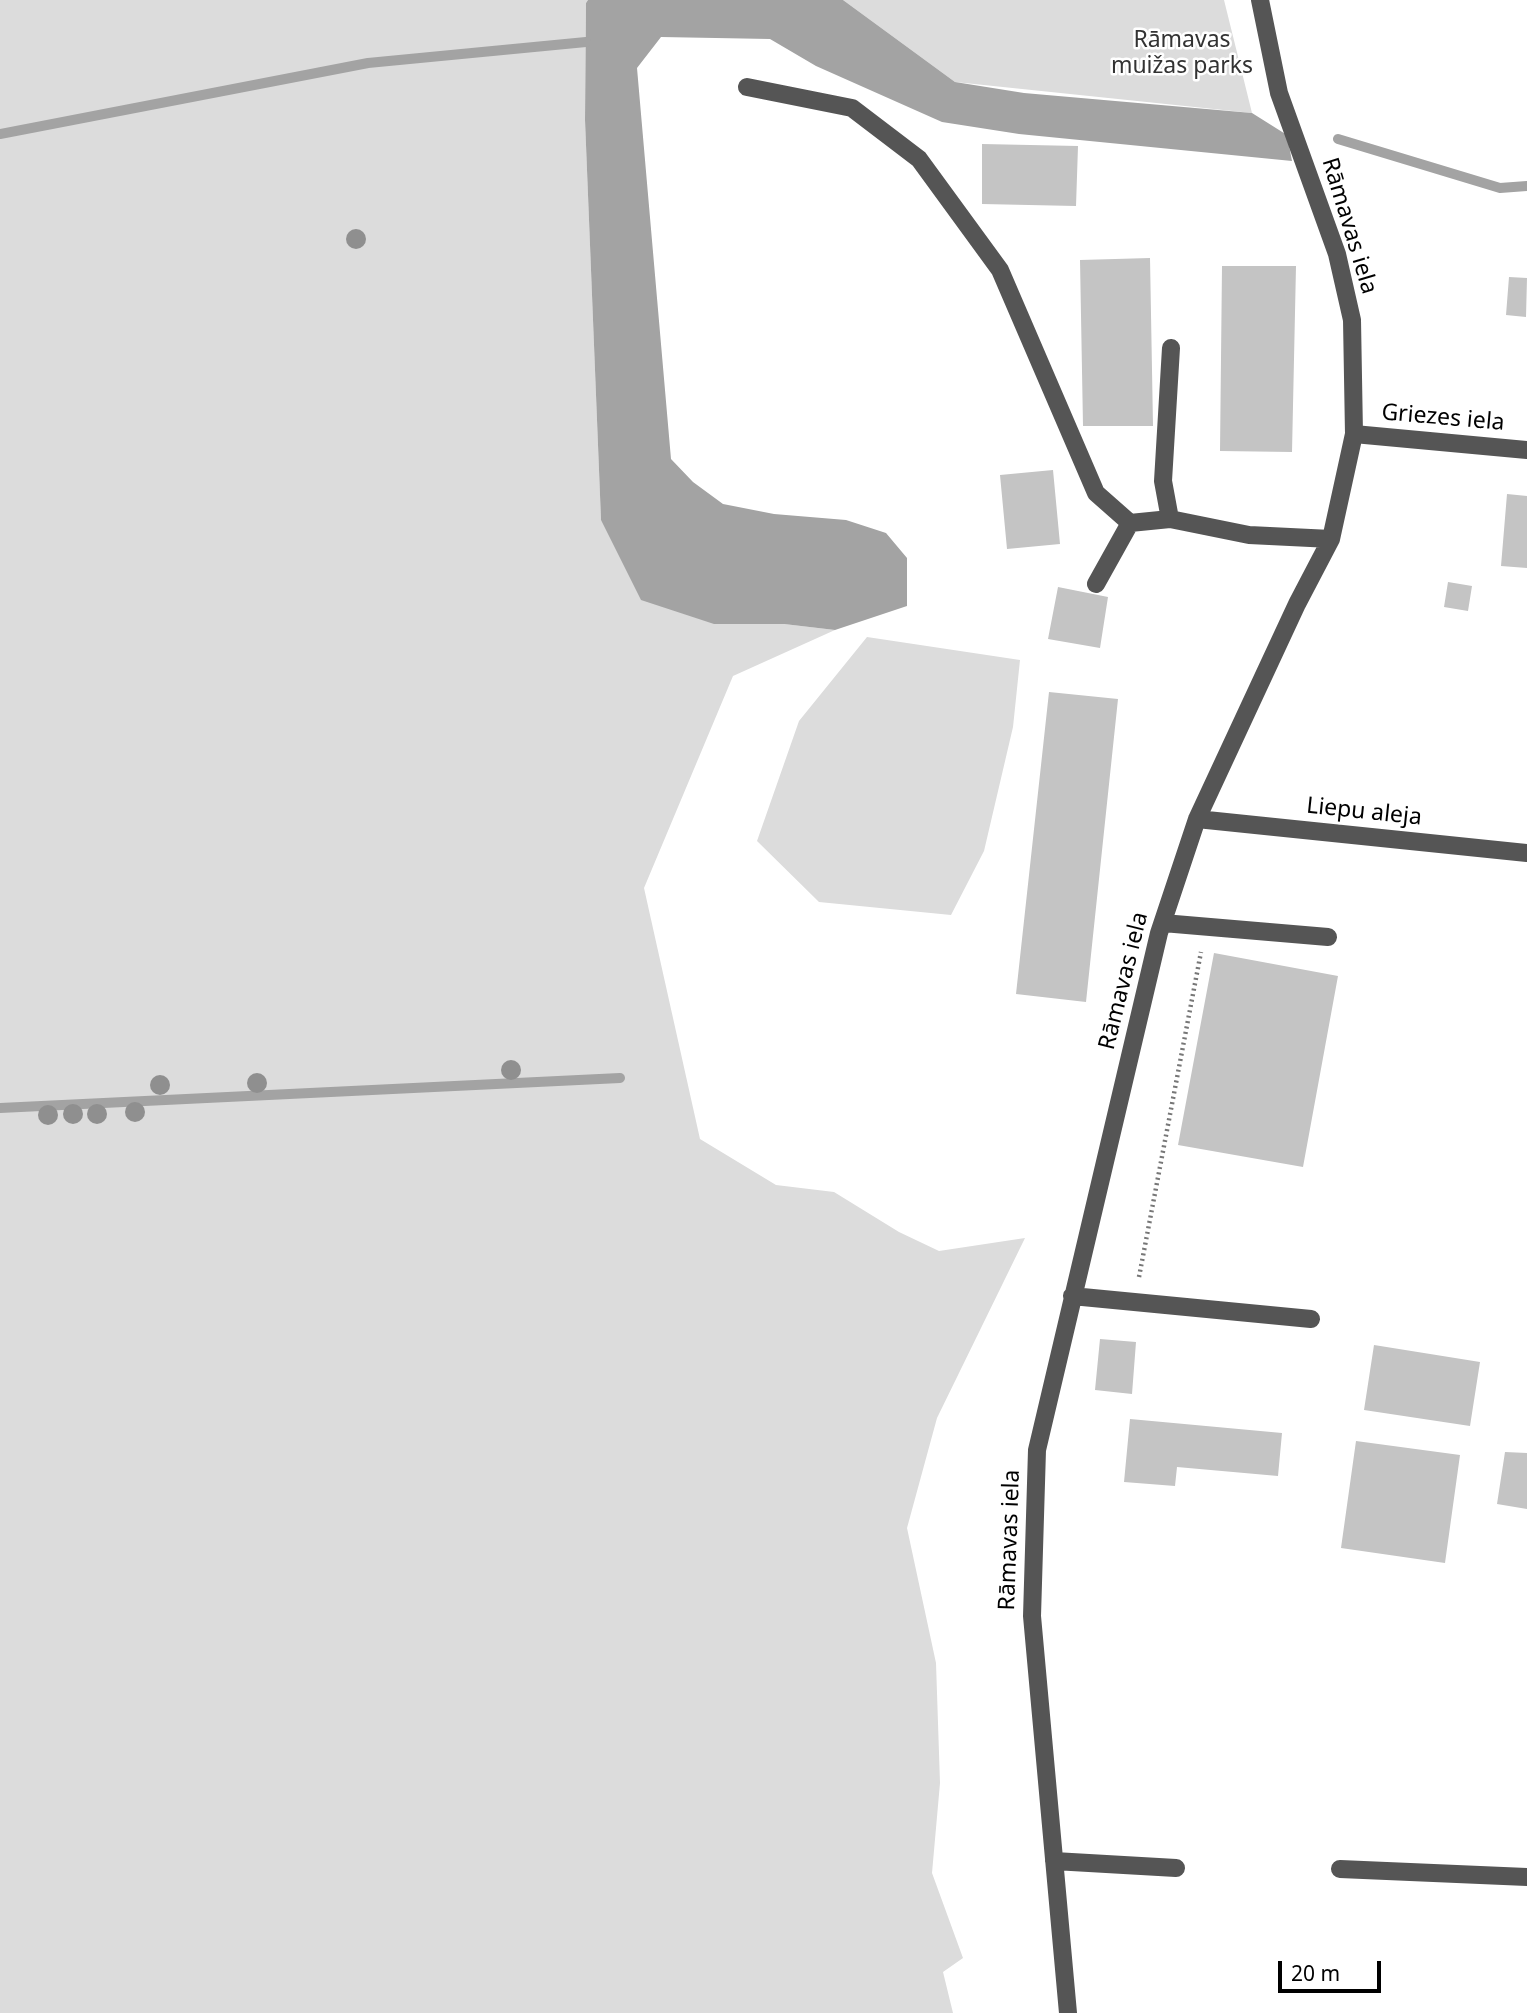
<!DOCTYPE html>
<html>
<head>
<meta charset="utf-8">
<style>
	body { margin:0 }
	#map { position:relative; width:1527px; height:2013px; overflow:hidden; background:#fff; font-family:"Noto Sans",sans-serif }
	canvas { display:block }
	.scale { position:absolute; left:1278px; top:1961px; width:103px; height:32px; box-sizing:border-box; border:4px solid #000; border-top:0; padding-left:9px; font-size:21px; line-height:24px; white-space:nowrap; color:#000; -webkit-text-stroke:5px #fff; paint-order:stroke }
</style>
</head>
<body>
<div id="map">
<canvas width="1527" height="2013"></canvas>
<div class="scale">20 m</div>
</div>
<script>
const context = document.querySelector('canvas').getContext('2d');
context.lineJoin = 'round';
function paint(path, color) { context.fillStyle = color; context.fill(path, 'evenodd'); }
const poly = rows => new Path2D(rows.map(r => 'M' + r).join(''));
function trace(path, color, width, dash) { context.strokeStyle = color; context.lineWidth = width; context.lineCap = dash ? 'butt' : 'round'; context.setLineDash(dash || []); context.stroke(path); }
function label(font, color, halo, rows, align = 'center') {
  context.font = font + ' "Noto Sans",sans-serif'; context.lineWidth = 5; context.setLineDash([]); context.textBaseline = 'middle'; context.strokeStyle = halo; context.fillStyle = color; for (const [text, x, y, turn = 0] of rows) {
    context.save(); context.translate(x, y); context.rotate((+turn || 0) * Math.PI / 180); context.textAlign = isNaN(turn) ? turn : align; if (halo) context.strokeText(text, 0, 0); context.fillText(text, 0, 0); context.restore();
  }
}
const green = poly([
	[0,0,588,0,586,3,585,120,601,520,784,624,835,630,733,676,644,888,700,1139,776,1185,834,1192,899,1232,939,1251,1025,1238,937,1418,907,1528,936,1663,940,1783,932,1873,963,1958,943,1972,953,2013,0,2013],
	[843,0,1224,0,1252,113,955,82],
	[867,637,1020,660,1013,727,984,851,951,915,819,902,757,841,799,721]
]);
const water = poly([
	[588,0,843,0,955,82,1024,93,1252,113,1287,135,1292,161,1019,134,942,122,816,66,770,39,661,37,637,68,671,459,693,482,723,504,774,514,846,520,886,533,907,558,907,606,835,630,784,624,714,624,641,600,601,520,585,120,586,3]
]);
const stream = poly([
	[0,134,368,63,586,42],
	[1338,139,1500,188,1527,186],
	[0,1108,620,1078]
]);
const building = poly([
	[982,144,1078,146,1076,206,982,204],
	[1150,258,1153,426,1083,426,1080,260],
	[1222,266,1296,266,1292,452,1220,451],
	[1509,277,1527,278,1526,317,1506,315],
	[1053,470,1060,544,1007,549,1000,475],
	[1507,494,1527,496,1527,568,1501,566],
	[1448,582,1472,586,1468,611,1444,607],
	[1058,587,1108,597,1100,648,1048,639],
	[1049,692,1118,699,1086,1002,1016,994],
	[1214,953,1338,976,1303,1167,1178,1145],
	[1100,1339,1136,1342,1132,1394,1095,1390],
	[1374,1345,1480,1362,1470,1426,1364,1410],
	[1130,1419,1282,1433,1278,1476,1177,1467,1175,1486,1124,1482],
	[1356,1441,1460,1455,1445,1563,1341,1548],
	[1505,1452,1527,1453,1527,1509,1497,1504]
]);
const path = poly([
	[1139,1277,1201,952]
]);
const minor = poly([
	[747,87,852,108,919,159,1000,270,1096,493,1130,523],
	[1354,434,1527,450],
	[1170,519,1163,481,1171,348],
	[1096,584,1130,523,1170,519,1249,535,1331,539],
	[1197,819,1527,853],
	[1163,923,1328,937],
	[1072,1296,1311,1319],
	[1054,1861,1176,1868],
	[1340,1869,1527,1877],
	[1068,2013,1032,1616,1037,1450,1159,933,1197,819,1297,604,1331,539,1354,434,1352,320,1337,254,1279,93,1260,0]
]);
const trees = [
	[356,239],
	[511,1070],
	[257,1083],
	[160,1085],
	[135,1112],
	[73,1114],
	[97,1114],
	[48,1115]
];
const parkNames = [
	["Rāmavas",1182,40],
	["muižas parks",1182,66]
];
const streetNames = [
	["Rāmavas iela",1349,226,73],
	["Griezes iela",1443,418,5],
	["Liepu aleja",1364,812,6],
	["Rāmavas iela",1124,981,-76],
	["Rāmavas iela",1010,1540,-88]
];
paint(green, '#dcdcdc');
paint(water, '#a3a3a3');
trace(stream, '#a3a3a3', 10);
paint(building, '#c4c4c4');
trace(path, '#777', 4.5, [2, 3.5]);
trace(minor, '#555', 18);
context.fillStyle = '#8f8f8f';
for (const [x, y] of trees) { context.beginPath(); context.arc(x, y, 10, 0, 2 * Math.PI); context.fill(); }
label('23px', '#333', '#fff', parkNames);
label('23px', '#000', '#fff', streetNames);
</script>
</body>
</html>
